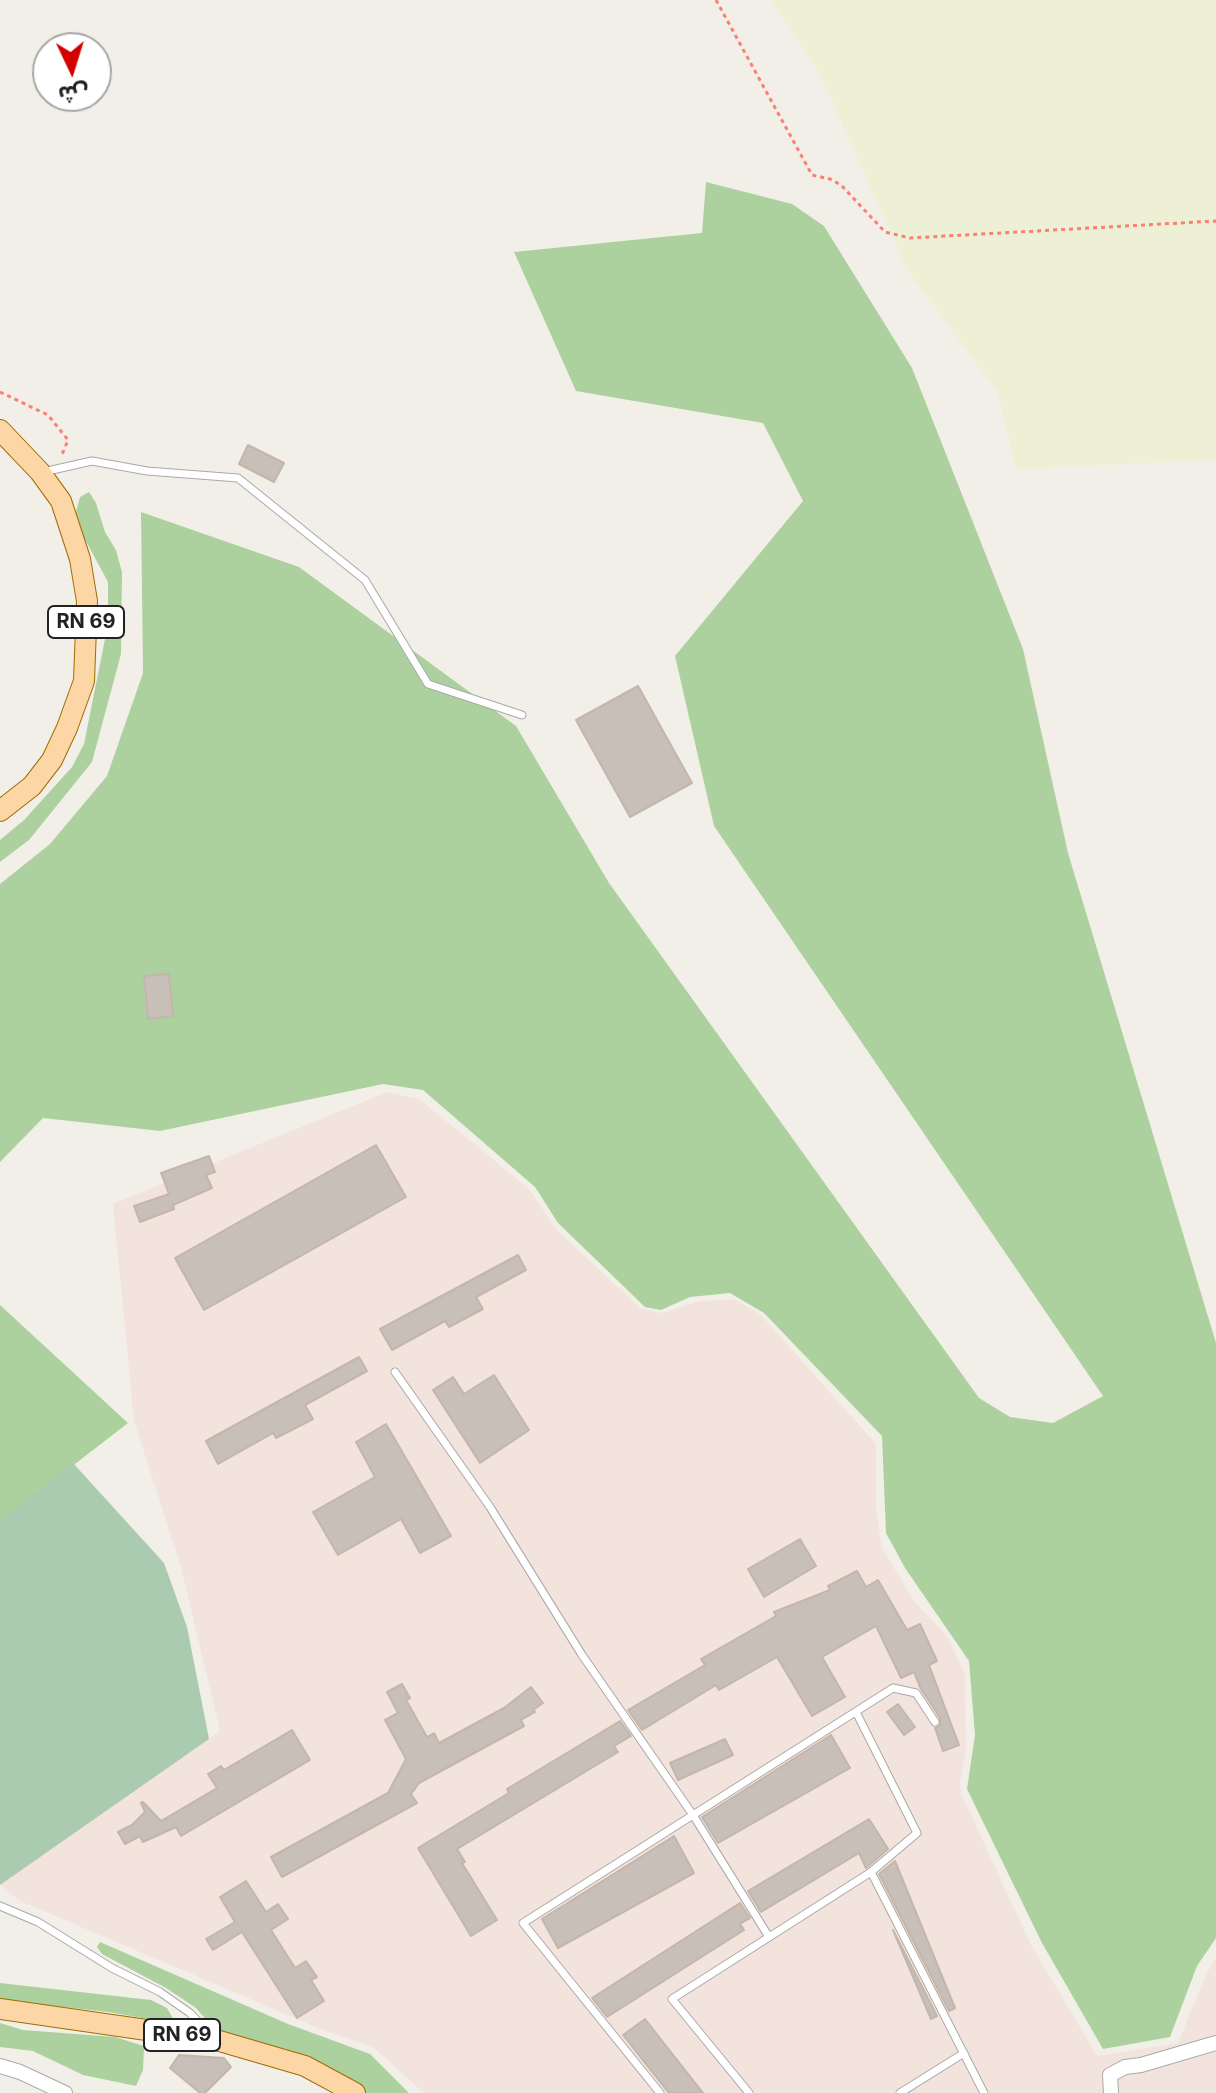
<!DOCTYPE html>
<html>
<head>
<meta charset="utf-8">
<style>
	body { margin:0 }
	#map { position:relative; width:1216px; height:2093px; overflow:hidden; background:#f2efe9; font-family:Inter,"Noto Sans Arabic",sans-serif }
	canvas { display:block }
	.north { position:absolute; left:32px; top:32px; width:80px; height:80px; box-sizing:border-box; background:#fff; border:2px solid #a7a7a7; border-radius:50%; rotate:176deg; font-size:22px; font-weight:700; line-height:32px; text-align:center; color:#222 }
	.north::after { content:''; display:block; margin:auto; width:28px; height:36px; background:#d40000; clip-path:polygon(50% 0,100% 100%,50% 72%,0 100%) }
</style>
</head>
<body>
<div id="map">
<canvas width="1216" height="2093"></canvas>
<div class="north">ش</div>
</div>
<script>
const context = document.querySelector('canvas').getContext('2d');
context.lineJoin = 'round';
function paint(path, color) { context.fillStyle = color; context.fill(path, 'evenodd'); }
const poly = rows => new Path2D(rows.map(r => 'M' + r).join(''));
function trace(path, color, width, dash) { context.strokeStyle = color; context.lineWidth = width; context.lineCap = dash ? 'butt' : 'round'; context.setLineDash(dash || []); context.stroke(path); }
function label(font, color, halo, rows, align = 'center') {
  context.font = font + ' Inter,sans-serif'; context.lineWidth = 7; context.setLineDash([]); context.textBaseline = 'middle'; context.strokeStyle = halo; context.fillStyle = color; for (const [text, x, y, turn = 0] of rows) {
    context.save(); context.translate(x, y); context.rotate((+turn || 0) * Math.PI / 180); context.textAlign = isNaN(turn) ? turn : align; if (halo) context.strokeText(text, 0, 0); context.fillText(text, 0, 0); context.restore();
  }
}
const military = poly([
	[387,1092,419,1099,528,1188,558,1231,641,1309,663,1313,695,1302,734,1299,761,1315,876,1444,876,1510,882,1548,914,1601,948,1638,965,1673,966,1749,960,1783,961,1793,1030,1943,1097,2056,1178,2043,1206,1974,1216,1959,1216,2093,424,2093,373,2047,323,2030,18,1900,0,1884,220,1731,181,1567,134,1421,113,1204]
]);
const farmland = poly([
	[771,0,1216,0,1216,460,1016,469,997,391,908,272,821,77]
]);
const forest = poly([
	[706,182,792,204,824,226,912,368,1023,649,1068,853,1216,1343,1216,1938,1197,1966,1170,2037,1103,2049,1042,1943,967,1789,975,1735,969,1661,905,1568,886,1533,882,1436,764,1313,730,1293,690,1297,661,1310,645,1307,558,1223,535,1187,423,1090,383,1084,160,1131,43,1118,0,1162,0,884,50,844,107,776,143,673,141,512,299,567,516,726,609,883,979,1398,1010,1417,1053,1423,1103,1396,714,826,675,656,803,501,763,423,576,391,514,252,702,233],
	[89,492,96,503,105,532,116,550,122,572,121,654,92,762,29,840,0,862,0,840,24,820,72,767,84,744,105,639,108,606,108,582,74,519,80,497],
	[0,1305,128,1423,0,1522],
	[100,1942,288,2024,370,2054,409,2093,366,2093,324,2066,215,2030,196,2008,166,1988,102,1954,97,1947],
	[0,1983,151,2000,167,2008,176,2024,108,2012,0,2000],
	[0,2023,23,2030,115,2037,144,2046,143,2070,136,2086,83,2075,33,2051,0,2047]
]);
const cemetery = poly([
	[73,1463,164,1563,187,1627,209,1739,0,1885,0,1521]
]);
const building = poly([
	[248,445,284,463,274,482,239,464,248,445],
	[638,686,692,783,630,817,576,720,638,686],
	[169,974,173,1016,148,1019,144,976,169,974],
	[376,1145,406,1197,204,1310,175,1258,376,1145],
	[209,1156,215,1172,206,1175,212,1188,173,1205,174,1209,140,1222,134,1206,169,1194,161,1173,209,1156],
	[518,1255,526,1270,476,1297,483,1309,449,1327,445,1321,392,1350,380,1329,518,1255],
	[359,1357,367,1371,305,1405,313,1419,276,1438,273,1433,218,1464,206,1441,359,1357],
	[494,1375,529,1430,480,1463,433,1390,453,1377,464,1394,494,1375],
	[386,1424,451,1536,420,1553,401,1519,338,1555,313,1512,375,1477,356,1442,386,1424],
	[800,1539,816,1566,764,1597,748,1569,800,1539],
	[857,1571,866,1587,878,1580,907,1630,920,1624,937,1661,929,1665,959,1745,943,1751,935,1728,940,1726,940,1718,921,1689,914,1672,901,1678,876,1626,822,1657,845,1697,812,1716,777,1657,719,1690,716,1685,642,1730,628,1710,705,1665,701,1659,776,1616,774,1612,830,1590,828,1586,857,1571],
	[402,1684,410,1698,406,1700,427,1737,434,1733,439,1743,504,1708,531,1687,543,1703,533,1710,535,1712,521,1720,524,1726,419,1783,411,1794,417,1803,282,1877,271,1857,388,1793,406,1759,385,1720,398,1713,387,1692,402,1684],
	[898,1704,915,1727,904,1735,887,1712,898,1704],
	[620,1721,631,1736,614,1746,618,1752,457,1849,465,1862,462,1863,497,1920,471,1936,418,1848,509,1793,507,1789,620,1721],
	[292,1730,310,1760,181,1836,176,1827,143,1842,140,1836,125,1844,118,1832,132,1825,145,1812,141,1803,143,1802,161,1821,217,1788,208,1774,221,1766,224,1770,292,1730],
	[831,1735,850,1768,718,1843,702,1817,831,1735],
	[725,1739,733,1755,678,1780,670,1763,725,1739],
	[869,1819,888,1849,866,1868,859,1853,761,1912,748,1891,869,1819],
	[674,1836,694,1873,558,1948,542,1919,674,1836],
	[895,1861,955,2008,949,2011,879,1874,895,1861],
	[246,1881,266,1912,278,1904,288,1919,271,1930,295,1968,306,1961,317,1977,311,1980,324,2001,297,2018,242,1932,213,1950,206,1939,235,1922,220,1897,246,1881],
	[740,1903,750,1918,740,1924,744,1930,607,2017,592,1998,740,1903],
	[893,1930,937,2016,931,2019,893,1930],
	[645,2019,703,2093,669,2093,623,2035,645,2019],
	[179,2055,224,2058,231,2067,205,2093,200,2093,170,2068,179,2055]
]);
const path = poly([
	[716,0,812,175,830,179,841,185,885,232,910,238,1216,221],
	[0,392,48,415,68,440,61,457]
]);
const lane = poly([
	[43,472,92,461,147,471,238,478,365,580,428,684,522,715],
	[395,1372,490,1507,582,1655,693,1815,769,1937],
	[871,1872,984,2093],
	[0,1906,38,1922,112,1968,160,1992,190,2013,211,2035],
	[660,2093,523,1923,893,1688,916,1693,935,1722],
	[749,2093,672,1999,871,1872,917,1833,856,1712],
	[900,2093,964,2053]
]);
const street = poly([
	[0,2066,20,2072,65,2093],
	[1111,2093,1110,2075,1125,2067,1141,2065,1216,2043]
]);
const primary = poly([
	[0,430,40,472,61,501,80,559,87,601,84,681,67,728,52,760,32,786,0,811],
	[0,2009,216,2040,305,2066,355,2093]
]);
const shields = [
	[86,622,76],
	[182,2035,76]
];
const shieldNames = [
	["RN 69",86,622],
	["RN 69",182,2035]
];
paint(military, '#f3e3dd');
paint(farmland, '#eef0d5');
paint(forest, '#add19e');
paint(cemetery, '#aacbaf');
paint(building, '#c7bfb8');
trace(building, '#c4b6ab', 2);
trace(lane, '#a9a9a9', 9);
trace(street, '#a9a9a9', 16);
trace(primary, '#a06b00', 22);
trace(path, '#fa8072', 3, [4, 4]);
trace(lane, '#fff', 7);
trace(street, '#fff', 14);
trace(primary, '#fcd6a4', 20);
for (const [x, y, w] of shields) { const box = new Path2D(); box.roundRect(x - w / 2, y - 16, w, 32, 6); context.fillStyle = '#fff'; context.fill(box); trace(box, '#222', 2); }
label('bold 20px', '#222', null, shieldNames);
</script>
</body>
</html>
